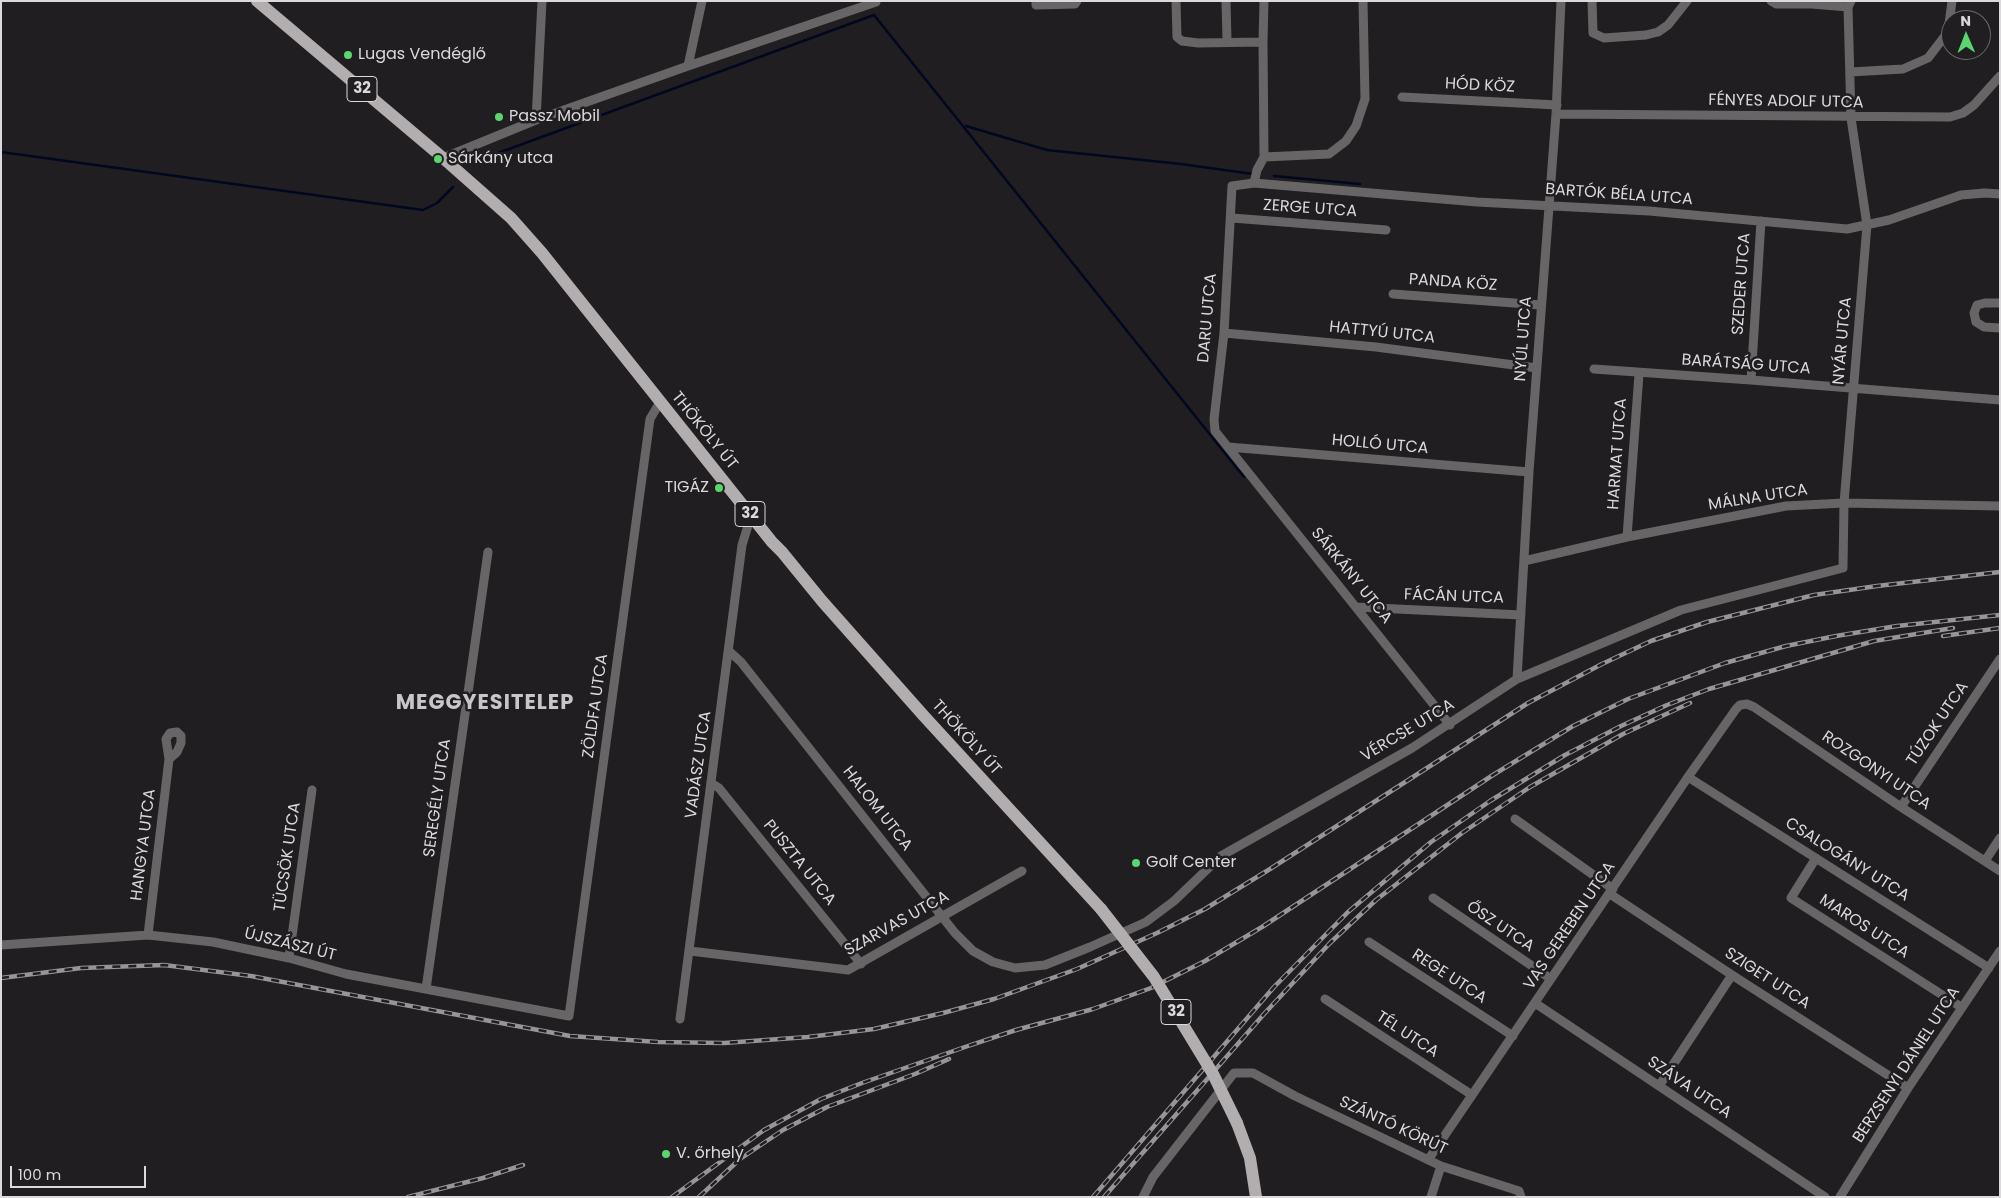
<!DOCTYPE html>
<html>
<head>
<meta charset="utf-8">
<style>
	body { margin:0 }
	#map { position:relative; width:2001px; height:1198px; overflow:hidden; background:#211e21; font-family:Poppins,sans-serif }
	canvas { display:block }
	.frame { position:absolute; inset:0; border:2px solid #dbd9db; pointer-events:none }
	.north { position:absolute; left:1941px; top:10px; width:50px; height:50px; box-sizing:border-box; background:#211e21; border:1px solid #6b696b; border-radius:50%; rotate:359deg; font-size:14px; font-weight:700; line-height:20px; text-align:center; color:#dbd9db }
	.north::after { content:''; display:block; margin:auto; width:18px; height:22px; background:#5bd56e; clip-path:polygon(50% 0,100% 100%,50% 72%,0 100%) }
	.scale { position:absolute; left:10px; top:1166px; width:136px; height:22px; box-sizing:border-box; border:2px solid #dbd9db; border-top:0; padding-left:6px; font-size:15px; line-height:18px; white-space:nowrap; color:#dbd9db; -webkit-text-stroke:4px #211e21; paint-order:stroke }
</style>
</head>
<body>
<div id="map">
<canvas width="2001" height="1198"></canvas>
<div class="frame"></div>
<div class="north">N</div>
<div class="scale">100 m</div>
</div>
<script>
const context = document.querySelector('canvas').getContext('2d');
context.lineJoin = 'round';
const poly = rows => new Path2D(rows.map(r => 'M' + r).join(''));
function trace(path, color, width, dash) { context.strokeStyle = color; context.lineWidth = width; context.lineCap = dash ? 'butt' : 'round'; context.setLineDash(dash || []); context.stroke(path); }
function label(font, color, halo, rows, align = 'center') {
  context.font = font + ' Poppins,sans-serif'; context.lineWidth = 5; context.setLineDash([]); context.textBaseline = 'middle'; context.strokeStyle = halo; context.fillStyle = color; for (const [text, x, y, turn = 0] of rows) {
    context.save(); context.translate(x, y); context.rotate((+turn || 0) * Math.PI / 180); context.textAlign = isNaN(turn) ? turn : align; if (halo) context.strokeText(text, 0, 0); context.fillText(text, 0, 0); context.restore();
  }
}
const stream = poly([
	[966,126,1047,150,1181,164,1253,174],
	[1,152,423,210,437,203,453,187],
	[476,163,479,160,874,15,1244,477],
	[1274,176,1360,184]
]);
const minor = poly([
	[1036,1,1036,5,1075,4,1077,1],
	[1176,1,1177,37,1182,41,1198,43,1263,42,1264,157,1257,170,1254,183],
	[1226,1,1227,41],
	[1592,1,1593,33,1604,38,1646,35,1658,32,1668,25,1687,1],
	[1771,1,1776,4,1812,4],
	[1812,1,1812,4,1848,7],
	[1263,42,1264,1],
	[688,66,702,1],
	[1850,72,1903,69,1928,58,1948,32,1952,1],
	[1402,97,1557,105],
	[1556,114,1950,117,1963,113,1974,105,2000,76],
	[536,120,542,1],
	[1264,157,1329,154,1346,141,1356,126,1365,99,1363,1],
	[443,158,536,120,688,66,876,2],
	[1232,218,1386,230],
	[1393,294,1541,305],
	[2000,303,1985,303,1977,305,1974,313,1976,322,1984,327,2000,328],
	[1224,333,1376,347,1537,368],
	[1594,369,1751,380,2000,400],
	[1751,380,1761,221],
	[1228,447,1529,472],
	[1627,537,1639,374],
	[1524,561,1627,537,1786,506,1844,503,2000,506],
	[1356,607,1521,615],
	[729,651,741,662,955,933,973,951,993,962,1015,968,1045,965,1090,947,1146,922,1174,901,1221,856,1412,748,1517,679,1681,610,1843,568,1844,503,1867,225,1851,118,1848,7,1851,1],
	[1517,679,1529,472,1556,114,1561,1],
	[1450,725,1215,431,1214,419,1224,333,1232,186,1254,183,1477,202,1649,211,1847,229,1889,220,1961,195,1985,193,2000,194],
	[1688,777,1989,968],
	[711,783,719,788,861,964],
	[1901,807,2000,659],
	[1515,819,1613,889],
	[1816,858,1791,898,1961,1007],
	[1985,861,2000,838],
	[1610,894,1732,975,1908,1088],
	[1433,898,1551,979],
	[148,935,169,759,166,739,170,733,177,732,181,736,181,743,177,752,169,759],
	[1369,942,1513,1036],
	[1,945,148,935,213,942,289,958,346,974,569,1016,650,419,660,402],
	[690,951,848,970,1022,871],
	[289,958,312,790],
	[426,989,488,552],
	[1325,999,1472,1095],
	[1535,1003,1825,1197],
	[680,1019,742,545,751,516],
	[1659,1086,1732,975],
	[1428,1160,1688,777,1736,709,1740,705,1747,704,1754,707,1901,807,2000,871],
	[1143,1197,1153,1177,1234,1073,1253,1073,1295,1096,1441,1166,1519,1191,1521,1197],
	[1431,1197,1441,1166],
	[1840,1197,1908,1088,2000,951]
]);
const primary = poly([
	[257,1,443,158,511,218,542,253,772,542,782,552,822,601,923,715,1101,909],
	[1237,1123,1250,1158,1256,1197]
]);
const rail = poly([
	[1943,636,2000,628],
	[1,978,81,968,164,965,251,976,570,1036,658,1042,724,1043,808,1037,874,1029,943,1013,994,999,1077,969,1157,933,1205,909,1270,869,1528,703,1602,664,1651,641,1707,622,1814,595,1877,586,2000,572],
	[408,1197,483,1178,523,1165],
	[672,1197,764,1130,821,1099,862,1083,965,1047,1016,1030,1093,1009,1151,988,1205,961,1262,927,1493,775,1573,726,1628,699,1725,663,1786,646,1836,636,1897,626,2000,615],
	[699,1197,740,1159,783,1130,827,1107,915,1074,949,1059],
	[1093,1197,1274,987,1348,912,1431,842,1490,801,1565,755,1621,726,1667,705,1709,689,1874,641,1953,628],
	[1104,1197,1264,1014,1330,943,1376,900,1462,833,1530,787,1623,734,1690,703]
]);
const primaryBridge = poly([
	[1101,909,1154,977,1213,1074,1237,1123]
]);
const markers = [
	[348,55,5,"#5bd56e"],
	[499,117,5,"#5bd56e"],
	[438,159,5,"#5bd56e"],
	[719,488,5,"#5bd56e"],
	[1136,863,5,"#5bd56e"],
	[666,1154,5,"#5bd56e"]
];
const shields = [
	[362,89,30],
	[750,514,30],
	[1176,1012,30]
];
const shieldNames = [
	["32",362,89],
	["32",750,514],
	["32",1176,1012]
];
const poiNames = [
	["Lugas Vendéglő",358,55],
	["Passz Mobil",509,117],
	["Sárkány utca",448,159],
	["TIGÁZ",709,488,"right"],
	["Golf Center",1146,863],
	["V. őrhely",676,1154]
];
const streetNames = [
	["HÓD KÖZ",1480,86,3],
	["FÉNYES ADOLF UTCA",1786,102,1],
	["BARTÓK BÉLA UTCA",1619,195,4],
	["ZERGE UTCA",1310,209,4],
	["PANDA KÖZ",1453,283,4],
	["SZEDER UTCA",1742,284,-86],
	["DARU UTCA",1208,318,-85],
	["HATTYÚ UTCA",1382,333,6],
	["NYÚL UTCA",1524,339,-86],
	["NYÁR UTCA",1843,341,-85],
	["BARÁTSÁG UTCA",1746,365,4],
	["THÖKÖLY ÚT",704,431,51],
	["HOLLÓ UTCA",1380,445,5],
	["HARMAT UTCA",1618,454,-86],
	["MÁLNA UTCA",1758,498,-9],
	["SÁRKÁNY UTCA",1351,576,51],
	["FÁCÁN UTCA",1454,597,2],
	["ZÖLDFA UTCA",596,706,-82],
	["TÚZOK UTCA",1938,724,-56],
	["VÉRCSE UTCA",1408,731,-31],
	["THÖKÖLY ÚT",966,738,48],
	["VADÁSZ UTCA",699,765,-82],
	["ROZGONYI UTCA",1876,771,34],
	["SEREGÉLY UTCA",438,798,-82],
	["HALOM UTCA",877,809,52],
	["HANGYA UTCA",144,845,-83],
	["TÜCSÖK UTCA",288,857,-82],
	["CSALOGÁNY UTCA",1847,860,32],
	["PUSZTA UTCA",799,863,51],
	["SZARVAS UTCA",897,924,-29],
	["VAS GEREBEN UTCA",1570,926,-56],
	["ŐSZ UTCA",1500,927,34],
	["MAROS UTCA",1864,927,33],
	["ÚJSZÁSZI ÚT",290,945,14],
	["REGE UTCA",1449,977,33],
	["SZIGET UTCA",1767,979,33],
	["TÉL UTCA",1407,1035,33],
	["BERZSENYI DÁNIEL UTCA",1907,1065,-57],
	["SZÁVA UTCA",1689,1088,34],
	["SZÁNTÓ KÖRÚT",1393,1126,25]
];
const districtNames = [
	["MEGGYESITELEP",485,704]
];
trace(stream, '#00081f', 2.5);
trace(minor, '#686566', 9);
trace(primary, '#b2adae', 12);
trace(rail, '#979597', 4.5);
trace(rail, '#211e21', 2.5, [8]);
trace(primaryBridge, '#b2adae', 12);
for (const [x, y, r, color] of markers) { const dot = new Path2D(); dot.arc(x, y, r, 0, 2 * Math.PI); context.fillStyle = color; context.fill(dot); trace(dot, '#211e21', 2); }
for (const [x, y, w] of shields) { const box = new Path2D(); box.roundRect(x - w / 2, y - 12.5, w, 25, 4); context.fillStyle = '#211e21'; context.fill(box); trace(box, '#dbd9db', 1); }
label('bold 15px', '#dbd9db', null, shieldNames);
label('16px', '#dbd9db', '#211e21', poiNames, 'left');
label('16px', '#dbd9db', '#211e21', streetNames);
context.letterSpacing = '1px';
label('bold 21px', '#c9c6ca', '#211e21', districtNames);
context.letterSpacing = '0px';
</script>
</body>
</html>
